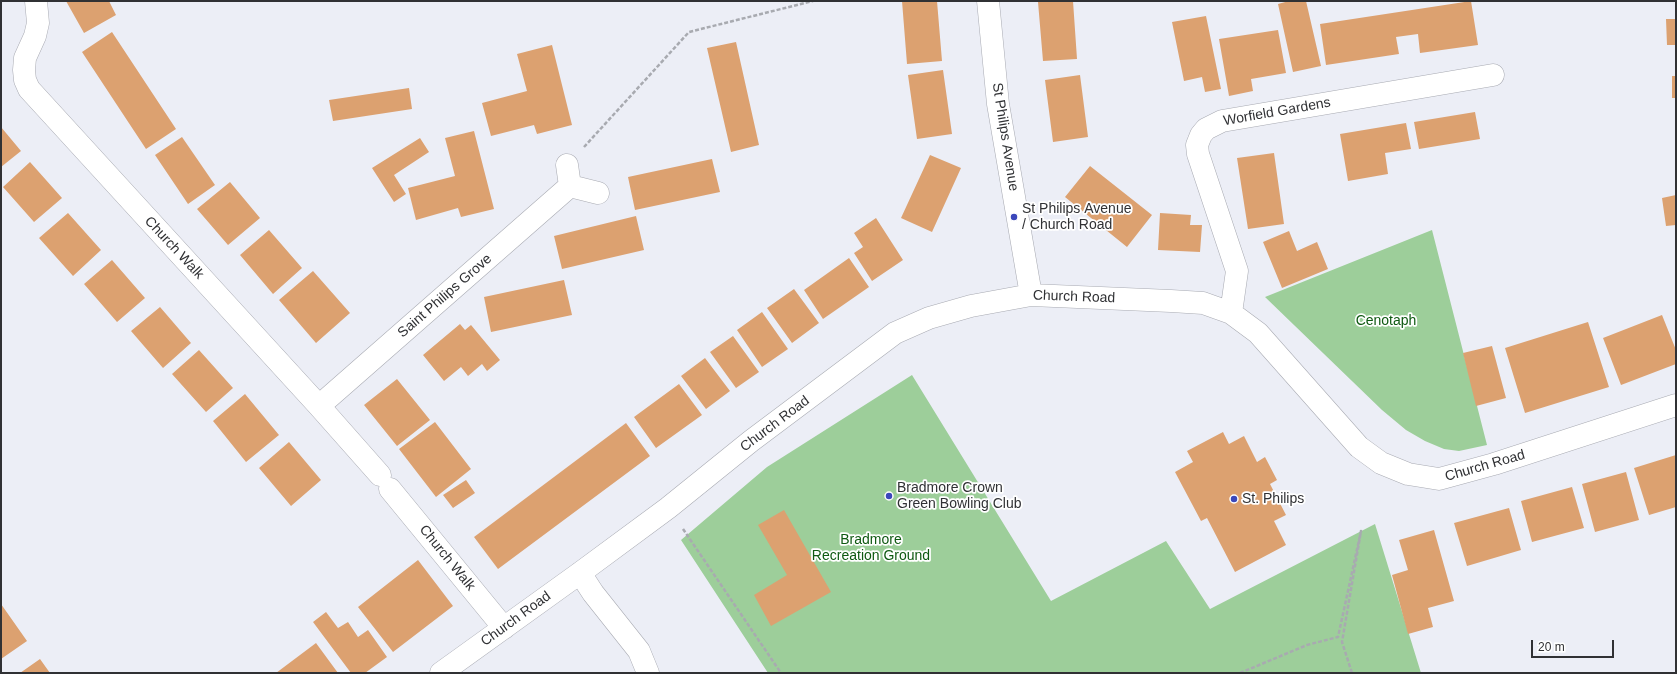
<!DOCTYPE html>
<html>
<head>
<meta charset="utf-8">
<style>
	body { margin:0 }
	#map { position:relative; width:1677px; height:674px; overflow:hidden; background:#eceef6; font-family:Arial,sans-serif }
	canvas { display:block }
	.frame { position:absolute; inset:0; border:2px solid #303134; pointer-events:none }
	.scale { position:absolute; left:1531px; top:640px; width:83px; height:18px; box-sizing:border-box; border:2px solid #303134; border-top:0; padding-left:5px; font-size:12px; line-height:14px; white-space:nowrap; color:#303134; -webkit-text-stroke:3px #fff; paint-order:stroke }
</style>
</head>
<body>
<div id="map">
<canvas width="1677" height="674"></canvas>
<div class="frame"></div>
<div class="scale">20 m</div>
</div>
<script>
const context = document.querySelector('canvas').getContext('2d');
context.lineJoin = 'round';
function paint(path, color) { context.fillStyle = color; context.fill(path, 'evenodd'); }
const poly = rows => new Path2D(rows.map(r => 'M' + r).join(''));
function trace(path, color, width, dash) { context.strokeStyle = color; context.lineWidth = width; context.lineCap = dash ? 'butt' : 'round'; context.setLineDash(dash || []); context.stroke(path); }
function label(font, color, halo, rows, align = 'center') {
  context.font = font + ' Arial,sans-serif'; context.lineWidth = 3.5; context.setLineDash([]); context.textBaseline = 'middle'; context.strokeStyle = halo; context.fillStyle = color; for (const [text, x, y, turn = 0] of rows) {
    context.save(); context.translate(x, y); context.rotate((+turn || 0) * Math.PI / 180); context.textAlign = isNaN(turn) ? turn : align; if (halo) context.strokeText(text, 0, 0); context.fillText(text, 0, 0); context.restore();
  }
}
const green = poly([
	[1432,230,1487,445,1459,451,1444,449,1425,441,1406,430,1382,410,1265,297],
	[912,375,1051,601,1166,541,1210,609,1375,524,1421,673,768,673,681,540,767,467]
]);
const building = poly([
	[66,1,109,1,116,15,84,33],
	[902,1,937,1,942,61,907,64],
	[1058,1,1073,1,1077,59,1043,61,1038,2],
	[1289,1,1306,1,1321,66,1293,72,1278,4],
	[1471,1,1478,45,1420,53,1418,34,1396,37,1399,54,1326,65,1320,24],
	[1206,16,1221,89,1205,92,1202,77,1184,81,1172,22],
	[1666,19,1676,19,1676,45,1667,45],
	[1278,30,1286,73,1251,79,1253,91,1229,96,1219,39],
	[112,32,176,129,146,149,82,52],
	[736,42,759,145,731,152,707,48],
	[552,45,572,125,537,134,534,125,491,136,482,103,527,91,517,54],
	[943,70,952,134,917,139,908,75],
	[1080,75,1088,137,1053,142,1045,80],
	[1672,76,1676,76,1676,98,1672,98],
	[409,88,412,109,333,121,329,100],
	[1475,112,1480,139,1419,149,1414,122],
	[1406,123,1411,149,1385,153,1388,174,1348,181,1340,134],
	[1,127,21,151,1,167],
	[474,131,494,209,461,217,458,208,416,220,408,188,455,176,445,138],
	[182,137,215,185,188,204,155,155],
	[420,138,429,152,394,175,406,194,394,202,372,168],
	[1274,153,1284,224,1248,229,1237,158],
	[930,155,961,168,932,232,901,218],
	[712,159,720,192,635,210,628,177],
	[30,162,62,198,34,222,3,187],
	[1090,166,1152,215,1127,247,1065,197],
	[230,182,260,218,228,245,197,209],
	[1676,195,1676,225,1666,226,1662,198],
	[68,213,101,250,73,276,39,238],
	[1160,213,1191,215,1190,225,1202,225,1200,252,1158,250],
	[636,216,644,250,562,269,554,236],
	[876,218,903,260,872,281,854,253,863,247,854,233],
	[269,230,302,268,273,294,240,255],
	[1289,231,1297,251,1317,242,1328,269,1282,288,1263,242],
	[849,258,869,287,823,319,804,290],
	[112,260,145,298,117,322,84,284],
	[313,271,350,313,316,343,279,300],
	[564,280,572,315,491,332,484,297],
	[794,289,819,323,792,343,767,308],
	[160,307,191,343,163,368,131,331],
	[762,312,788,349,762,367,737,330],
	[1662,315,1676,350,1676,364,1621,385,1603,338],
	[1588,322,1609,387,1525,413,1505,348],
	[460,324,465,330,471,325,500,360,487,371,482,364,468,376,461,367,444,381,423,355],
	[733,336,759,372,736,388,710,352],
	[1492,346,1506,398,1476,406,1463,353],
	[199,350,233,388,206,412,172,374],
	[705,358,730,391,706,409,681,376],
	[397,379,430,420,397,446,364,405],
	[679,384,702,415,656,448,634,417],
	[245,394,279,435,246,462,213,421],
	[435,422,471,469,436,497,399,449],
	[626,423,650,456,498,569,474,537],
	[1223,432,1229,444,1244,436,1257,462,1265,457,1277,480,1270,484,1286,515,1274,521,1286,545,1235,572,1207,518,1201,521,1175,472,1193,462,1187,451],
	[289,442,321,480,291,506,259,468],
	[1676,455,1676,507,1649,515,1634,468],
	[1626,472,1639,520,1595,532,1582,484],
	[466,480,475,493,453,508,443,495],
	[1572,487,1584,528,1532,542,1521,501],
	[1509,508,1521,550,1467,566,1454,523],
	[784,510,831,592,771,626,754,595,787,575,758,525],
	[1434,530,1454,601,1428,608,1433,627,1408,634,1392,575,1408,570,1399,540],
	[418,560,453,606,393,652,358,607],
	[1,604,27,641,1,659],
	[326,612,338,628,348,622,358,637,368,630,387,657,365,673,351,673,313,622],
	[316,643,338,673,276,673],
	[40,659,50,673,20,673]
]);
const path = poly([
	[584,147,689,32,813,1],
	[683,529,781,673],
	[1240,673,1307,645,1338,637,1361,531,1342,642,1352,673]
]);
const minor = poly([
	[36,1,38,23,35,36,25,58,24,70,25,80,29,89,319,406,380,475],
	[988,1,998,104,1031,295],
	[567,165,570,186,598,193],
	[1231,313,1237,271,1198,154,1197,145,1201,135,1206,129,1222,121,1493,75],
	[319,406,570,186],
	[390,489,504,628],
	[580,573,593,593,639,651,648,673],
	[441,673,580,573,668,508,751,441,895,333,929,318,971,306,1031,295,1171,301,1203,303,1231,313,1258,333,1359,447,1381,463,1408,474,1439,479,1494,464,1676,405]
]);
const markers = [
	[1014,217,4,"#3b47bb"],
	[889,496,4,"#3b47bb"],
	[1234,499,4,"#3b47bb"]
];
const streetNames = [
	["Worfield Gardens",1277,112,-10],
	["St Philips Avenue",1005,137,81],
	["Church Walk",174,248,47],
	["Saint Philips Grove",445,296,-41],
	["Church Road",1074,297,2],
	["Church Road",775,424,-37],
	["Church Road",1485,466,-16],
	["Church Walk",447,558,51],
	["Church Road",516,619,-36]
];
const poiNames = [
	["St Philips Avenue",1022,209],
	["/ Church Road",1022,225],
	["Bradmore Crown",897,488],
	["Green Bowling Club",897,504],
	["St. Philips",1242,499]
];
const parkNames = [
	["Cenotaph",1386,321],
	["Bradmore",871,540],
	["Recreation Ground",871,556]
];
paint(green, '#9dce9a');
paint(building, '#dca170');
trace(minor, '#a8aab2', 23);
trace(path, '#a8aab0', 2.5, [4, 2]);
trace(minor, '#fff', 22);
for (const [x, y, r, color] of markers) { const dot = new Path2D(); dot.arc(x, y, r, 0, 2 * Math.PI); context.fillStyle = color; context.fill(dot); trace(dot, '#fff', 1.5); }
label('14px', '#303134', '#fff', streetNames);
label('14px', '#303134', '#fff', poiNames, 'left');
label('14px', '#0e5911', '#fff', parkNames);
</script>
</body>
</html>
